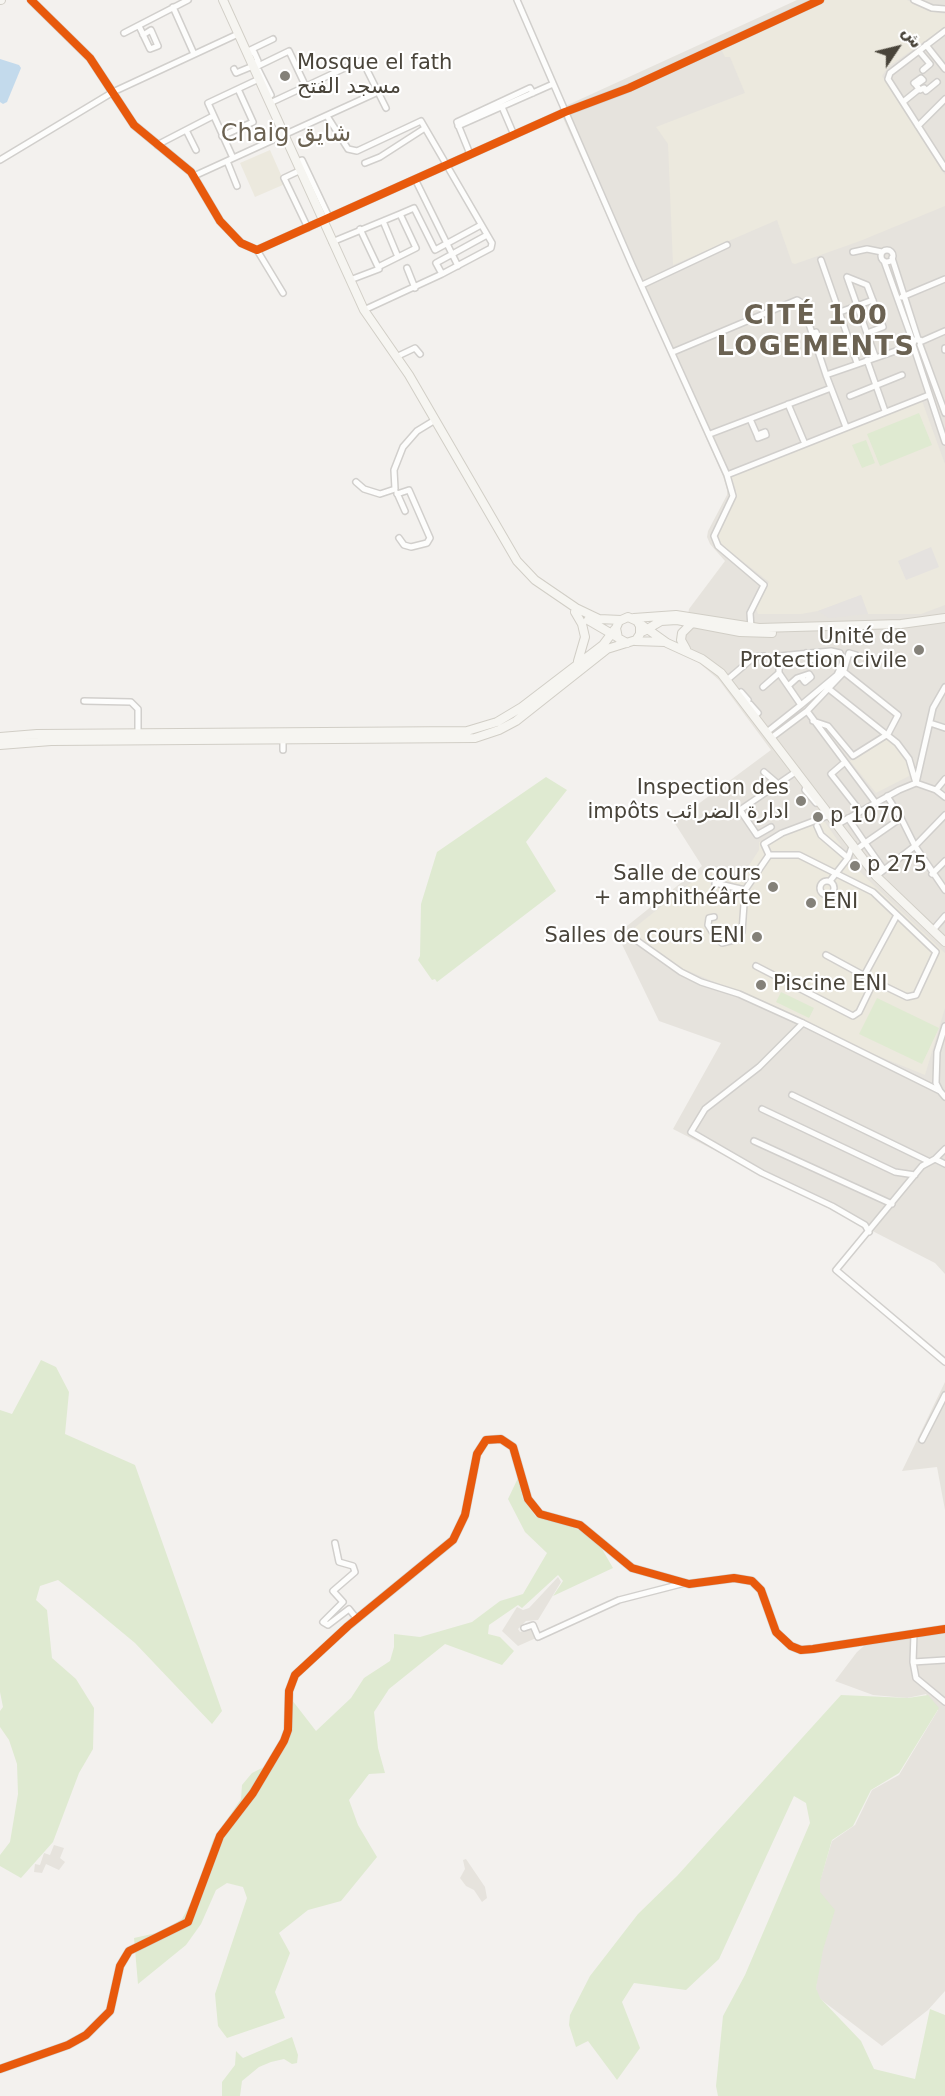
<!DOCTYPE html>
<html>
<head>
<meta charset="utf-8">
<style>
	body { margin:0 }
	#map { position:relative; width:945px; height:2096px; overflow:hidden; background:#f3f1ee; font-family:"DejaVu Sans",Cairo,sans-serif }
	canvas { display:block }
	.north { position:absolute; left:867px; top:18px; width:60px; height:60px; -webkit-text-stroke:4px #fff; paint-order:stroke; rotate:55deg; font-size:16px; font-weight:700; line-height:24px; text-align:center; color:#49443a }
	.north::after { content:''; display:block; margin:auto; width:21px; height:27px; background:#49443a; clip-path:polygon(50% 0,100% 100%,50% 72%,0 100%) }
</style>
</head>
<body>
<div id="map">
<canvas width="945" height="2096"></canvas>
<div class="north">ش</div>
</div>
<script>
const context = document.querySelector('canvas').getContext('2d');
context.lineJoin = 'round';
function paint(path, color) { context.fillStyle = color; context.fill(path, 'evenodd'); }
const poly = rows => new Path2D(rows.map(r => 'M' + r).join(''));
function trace(path, color, width, dash) { context.strokeStyle = color; context.lineWidth = width; context.lineCap = dash ? 'butt' : 'round'; context.setLineDash(dash || []); context.stroke(path); }
function label(font, color, halo, rows, align = 'center') {
  context.font = font + ' "DejaVu Sans",Cairo,sans-serif'; context.lineWidth = 4.5; context.setLineDash([]); context.textBaseline = 'middle'; context.strokeStyle = halo; context.fillStyle = color; for (const [text, x, y, turn = 0] of rows) {
    context.save(); context.translate(x, y); context.rotate((+turn || 0) * Math.PI / 180); context.textAlign = isNaN(turn) ? turn : align; if (halo) context.strokeText(text, 0, 0); context.fillText(text, 0, 0); context.restore();
  }
}
const residential = poly([
	[797,0,945,0,945,1274,935,1263,673,1129,721,1043,659,1021,617,934,702,866,674,822,771,750,719,680,697,661,683,640,689,609,725,561,710,544,707,537,708,531,727,495,727,490,723,476,559,109],
	[945,1382,945,1510,937,1467,902,1471],
	[558,1577,561,1582,538,1620,526,1621,518,1629,520,1632,531,1629,536,1638,518,1646,502,1631,517,1607,523,1610,529,1608],
	[945,1628,945,1991,928,2010,882,2046,819,1998,816,1989,819,1884,832,1841,855,1825,872,1790,899,1775,938,1710,926,1694,907,1698,873,1695,835,1681,857,1652,872,1639],
	[54,1845,64,1848,60,1858,65,1862,59,1870,46,1864,42,1873,34,1872,35,1864,40,1865,44,1853,50,1855],
	[466,1859,485,1887,487,1898,482,1902,474,1890,466,1886,460,1878,465,1869,463,1860]
]);
const education = poly([
	[826,0,907,0,928,11,945,14,945,27,888,67,882,76,945,175,945,206,860,241,795,264,792,263,777,220,673,265,668,144,656,127,745,93,730,57,725,57,721,49],
	[270,150,285,184,255,197,240,163],
	[922,401,945,464,945,605,921,614,868,614,861,595,818,611,801,614,758,614,754,603,769,582,722,545,717,536,735,499,736,490,731,476],
	[888,737,906,760,911,775,876,793,850,761],
	[822,818,841,845,838,852,859,863,857,869,945,953,945,1008,925,1075,856,1047,776,1008,679,967,629,932,708,869,740,879,759,850,759,842]
]);
const green = poly([
	[919,413,932,445,880,466,867,434],
	[866,440,875,463,862,468,852,445],
	[546,777,567,790,526,842,556,891,437,982,435,979,432,980,418,960,420,956,421,904,437,852],
	[781,992,814,1008,809,1018,776,1002],
	[877,998,939,1028,922,1064,859,1034],
	[41,1360,56,1367,69,1392,65,1434,135,1465,222,1711,212,1724,135,1643,82,1599,58,1580,40,1586,36,1600,47,1610,52,1658,76,1679,94,1708,93,1749,79,1773,53,1842,21,1878,0,1866,0,1855,10,1842,18,1794,17,1764,9,1740,0,1727,0,1711,3,1707,0,1692,0,1410,12,1414],
	[518,1478,523,1499,536,1517,570,1526,586,1533,602,1549,613,1568,553,1596,563,1581,558,1575,522,1608,518,1605,489,1625,488,1634,500,1637,514,1651,502,1665,445,1644,389,1689,374,1712,378,1748,385,1773,369,1774,349,1800,358,1825,377,1857,341,1901,308,1910,279,1933,290,1953,275,1992,285,2018,227,2038,218,2026,215,1994,247,1898,243,1887,227,1883,216,1890,201,1924,186,1945,138,1984,134,1938,161,1932,182,1919,194,1897,213,1840,241,1799,242,1785,252,1773,266,1766,289,1740,292,1700,316,1731,351,1698,364,1678,390,1661,394,1647,394,1634,420,1637,472,1622,500,1601,523,1594,547,1553,525,1532,508,1499],
	[841,1695,908,1698,928,1695,939,1708,899,1773,871,1790,853,1826,832,1840,820,1882,820,1892,835,1910,823,1950,816,1988,820,1998,861,2041,874,2069,915,2079,930,2009,945,2015,945,2096,718,2096,716,2086,723,2016,745,1975,810,1823,806,1803,794,1796,719,1959,686,1990,634,1983,622,2002,640,2048,617,2080,588,2041,576,2047,569,2025,570,2015,590,1976,638,1914,677,1876],
	[292,2037,298,2055,297,2063,292,2064,284,2059,271,2062,259,2067,242,2081,240,2096,222,2096,222,2082,235,2065,236,2051,243,2058]
]);
const parking = poly([
	[931,547,939,567,906,580,898,561],
	[861,595,868,614,829,618,818,611]
]);
const water = poly([
	[0,59,19,65,21,68,7,102,3,104,0,102]
]);
const minor = poly([
	[517,0,632,265,727,475,733,496,714,536,718,546,764,585,750,613,751,628],
	[914,0,932,8,945,9],
	[173,7,194,54],
	[139,26,150,49,158,46,151,30,143,35],
	[945,31,890,73,888,79,945,168],
	[124,33,188,0],
	[926,45,945,69],
	[919,51,930,64,923,70],
	[246,52,273,39],
	[249,54,254,52,258,61,252,64],
	[254,68,289,51,306,87],
	[234,69,236,73,253,66],
	[256,73,259,71,271,95,267,97],
	[916,85,923,80,921,78,914,83,916,85,919,89,920,90,924,88,926,91,937,82],
	[903,102,919,89],
	[270,103,362,60,386,108],
	[502,107,514,135],
	[327,116,348,149,357,151,421,121,492,243,491,248,442,274,364,310],
	[458,126,553,84],
	[918,126,945,99],
	[186,130,196,150],
	[222,136,253,122,238,89],
	[157,145,213,116],
	[470,154,457,122,530,88,533,93],
	[233,158,208,103,259,79],
	[0,160,113,92,238,34],
	[227,161,237,186],
	[297,162,302,160,329,217],
	[365,163,380,157,425,128],
	[301,170,284,178,308,228],
	[194,176,378,92],
	[415,179,458,266],
	[400,214,414,208,435,250,481,225],
	[383,221,398,257],
	[332,242,400,214,416,248,378,267],
	[257,250,283,293],
	'881 256a6 6 0 1 1 12 0a6 6 0 1 1-12 0Z',
	[853,252,867,249,882,252],
	[892,258,918,339],
	[821,260,857,363],
	[884,261,913,342],
	[407,268,415,288],
	[442,274,436,263,487,235],
	[350,280,379,269,360,229],
	[642,285,727,245],
	[902,297,945,279],
	[840,312,873,300],
	[813,333,816,332,822,350,819,352],
	[867,333,883,327,867,285,847,277,875,356],
	[920,340,914,340,913,345,945,442],
	[920,342,945,331],
	[920,345,945,413],
	[945,348,945,350],
	[673,352,797,300,802,303,826,375],
	[396,357,415,348,420,354],
	[867,360,885,411],
	[850,396,902,375],
	[788,404,805,444],
	[750,419,757,435],
	[846,427,826,375,913,345],
	[765,432,766,435,758,438,757,435,765,432],
	[710,434,831,388],
	[727,475,929,395],
	[356,482,364,489,380,494,395,489,394,470,403,447,417,431,435,420],
	[397,493,405,511],
	[397,494,409,490,430,538,427,543,411,547,404,545,399,538],
	[806,653,818,662,811,659],
	[844,670,849,653,856,655],
	[727,680,754,657,764,656],
	[788,686,797,678,809,674,811,677,805,682,802,678],
	[763,687,779,673],
	[945,687,933,708,916,783,936,790,945,797],
	[829,689,897,743,909,759,916,783,899,790,838,824],
	[738,695,741,692,748,700,744,703],
	[84,701,131,702,138,709,138,735],
	[747,706,750,704,758,713,754,716],
	[807,711,875,802],
	[930,723,945,728],
	[767,732,801,705,837,675,843,662,840,653,831,651,779,656,779,673,801,705],
	[771,738,807,711,844,672,898,715,888,734,853,756,828,726,813,721],
	[283,741,283,750],
	[845,762,831,774,860,811],
	[764,772,778,784],
	[807,785,805,790,816,803,817,798],
	[936,790,945,779],
	[848,818,865,843,901,818,887,796],
	[901,818,915,846,945,890],
	[817,826,821,835,848,858],
	[771,827,757,835,740,810,797,771],
	[856,850,865,843,884,870],
	[932,874,945,861],
	[876,876,915,846,945,815],
	'820 888a7 7 0 1 1 14 0a7 7 0 1 1-14 0Z',
	[830,881,848,858,853,844],
	[715,883,745,890],
	[714,917,709,918,708,925,716,938,722,943,738,939,742,932,745,890,769,855,764,844,782,833,830,815],
	[933,930,945,916],
	[629,935,681,972,701,982,739,994,803,1023,940,1091,945,1097],
	[826,955,874,981],
	[756,966,853,1016,859,1012,874,981,907,997,916,995,936,952,873,892,799,855,769,855],
	[864,976,897,915],
	[803,1023,759,1067,705,1109,691,1132,762,1173,832,1206,865,1225,869,1232],
	[940,1091,936,1083,937,1052,945,1026],
	[792,1095,928,1161],
	[762,1109,895,1172,915,1175],
	[754,1141,892,1204],
	[935,1159,945,1149],
	[945,1164,935,1159,922,1166,836,1270,945,1362],
	[922,1440,945,1395],
	[335,1543,339,1562,353,1566,355,1572,333,1591,343,1602,323,1622,328,1625,349,1609,357,1619],
	[524,1628,533,1625,538,1637,619,1600,685,1583],
	[914,1634,913,1662,916,1678,945,1702],
	[913,1662,945,1660]
]);
const tertiary = poly([
	[31,0,90,58,134,125,191,172,220,221,241,243,257,250,565,112,629,88,820,0],
	[0,2069,68,2045,86,2035,110,2011,120,1966,129,1951,188,1922,220,1836,253,1793,284,1741,288,1730,289,1691,295,1675,348,1626,453,1540,465,1515,477,1454,486,1440,501,1439,513,1447,528,1499,540,1514,580,1525,632,1568,689,1584,734,1578,752,1581,761,1590,776,1632,791,1646,801,1650,813,1649,945,1629]
]);
const secondary = poly([
	[0,0,1,0],
	[223,0,364,310,409,375,517,561,535,580,576,608,599,619,621,620],
	[575,612,582,624,585,637,578,661],
	[634,618,676,615,759,628,901,624,945,618],
	[588,620,617,637],
	[639,623,667,643,702,659,721,673,876,876,945,942],
	[644,631,661,621,677,620,740,632,772,633],
	[635,641,665,642],
	[686,649,681,640,682,633,692,623],
	[0,737,37,734,467,731,497,722,522,707,603,645,615,629],
	[0,745,51,741,475,738,499,730,516,721,607,649,636,640,640,634,640,626,637,621,628,617,619,621,616,628,618,638,627,643]
]);
const cycleway = poly([
	[31,0,90,58,134,125,191,172,220,221,241,243,257,250,565,112,629,88,820,0],
	[0,2069,68,2045,86,2035,110,2011,120,1966,129,1951,188,1922,220,1836,253,1793,284,1741,288,1730,289,1691,295,1675,348,1626,453,1540,465,1515,477,1454,486,1440,501,1439,513,1447,528,1499,540,1514,580,1525,632,1568,689,1584,734,1578,752,1581,761,1590,776,1632,791,1646,801,1650,813,1649,945,1629]
]);
const markers = [
	[285,76,6,"#848179"],
	[919,650,6,"#848179"],
	[801,801,6,"#848179"],
	[818,817,6,"#848179"],
	[855,866,6,"#848179"],
	[773,887,6,"#848179"],
	[811,903,6,"#848179"],
	[757,937,6,"#848179"],
	[761,985,6,"#848179"]
];
const poiNames = [
	["Mosque el fath",297,64],
	["مسجد الفتح",297,88],
	["Unité de",907,638,"right"],
	["Protection civile",907,662,"right"],
	["Inspection des",789,789,"right"],
	["impôts ادارة الضرائب",789,813,"right"],
	["p 1070",830,817],
	["p 275",867,866],
	["Salle de cours",761,875,"right"],
	["+ amphithéârte",761,899,"right"],
	["ENI",823,903],
	["Salles de cours ENI",745,937,"right"],
	["Piscine ENI",773,985]
];
const quarterNames = [
	["Chaig شايق",286,135]
];
const districtNames = [
	["CITÉ 100",816,317],
	["LOGEMENTS",816,348]
];
paint(residential, '#e6e3dd');
paint(education, '#ece9de');
paint(green, '#dfead1');
paint(parking, '#e5e2df');
paint(water, '#c3daec');
trace(minor, '#d1cfcc', 8);
trace(tertiary, '#d1cfcc', 9);
trace(secondary, '#d1cec6', 10);
trace(minor, '#fdfdfc', 5);
trace(tertiary, '#fdfdfc', 6);
trace(secondary, '#f6f5f1', 8);
trace(cycleway, '#e8590c', 8);
for (const [x, y, r, color] of markers) { const dot = new Path2D(); dot.arc(x, y, r, 0, 2 * Math.PI); context.fillStyle = color; context.fill(dot); trace(dot, '#fff', 2); }
label('21px', '#49443a', '#fff', poiNames, 'left');
label('24px', '#6b6252', '#fff', quarterNames);
context.letterSpacing = '1.5px';
label('bold 27px', '#6b6252', '#fff', districtNames);
context.letterSpacing = '0px';
</script>
</body>
</html>
